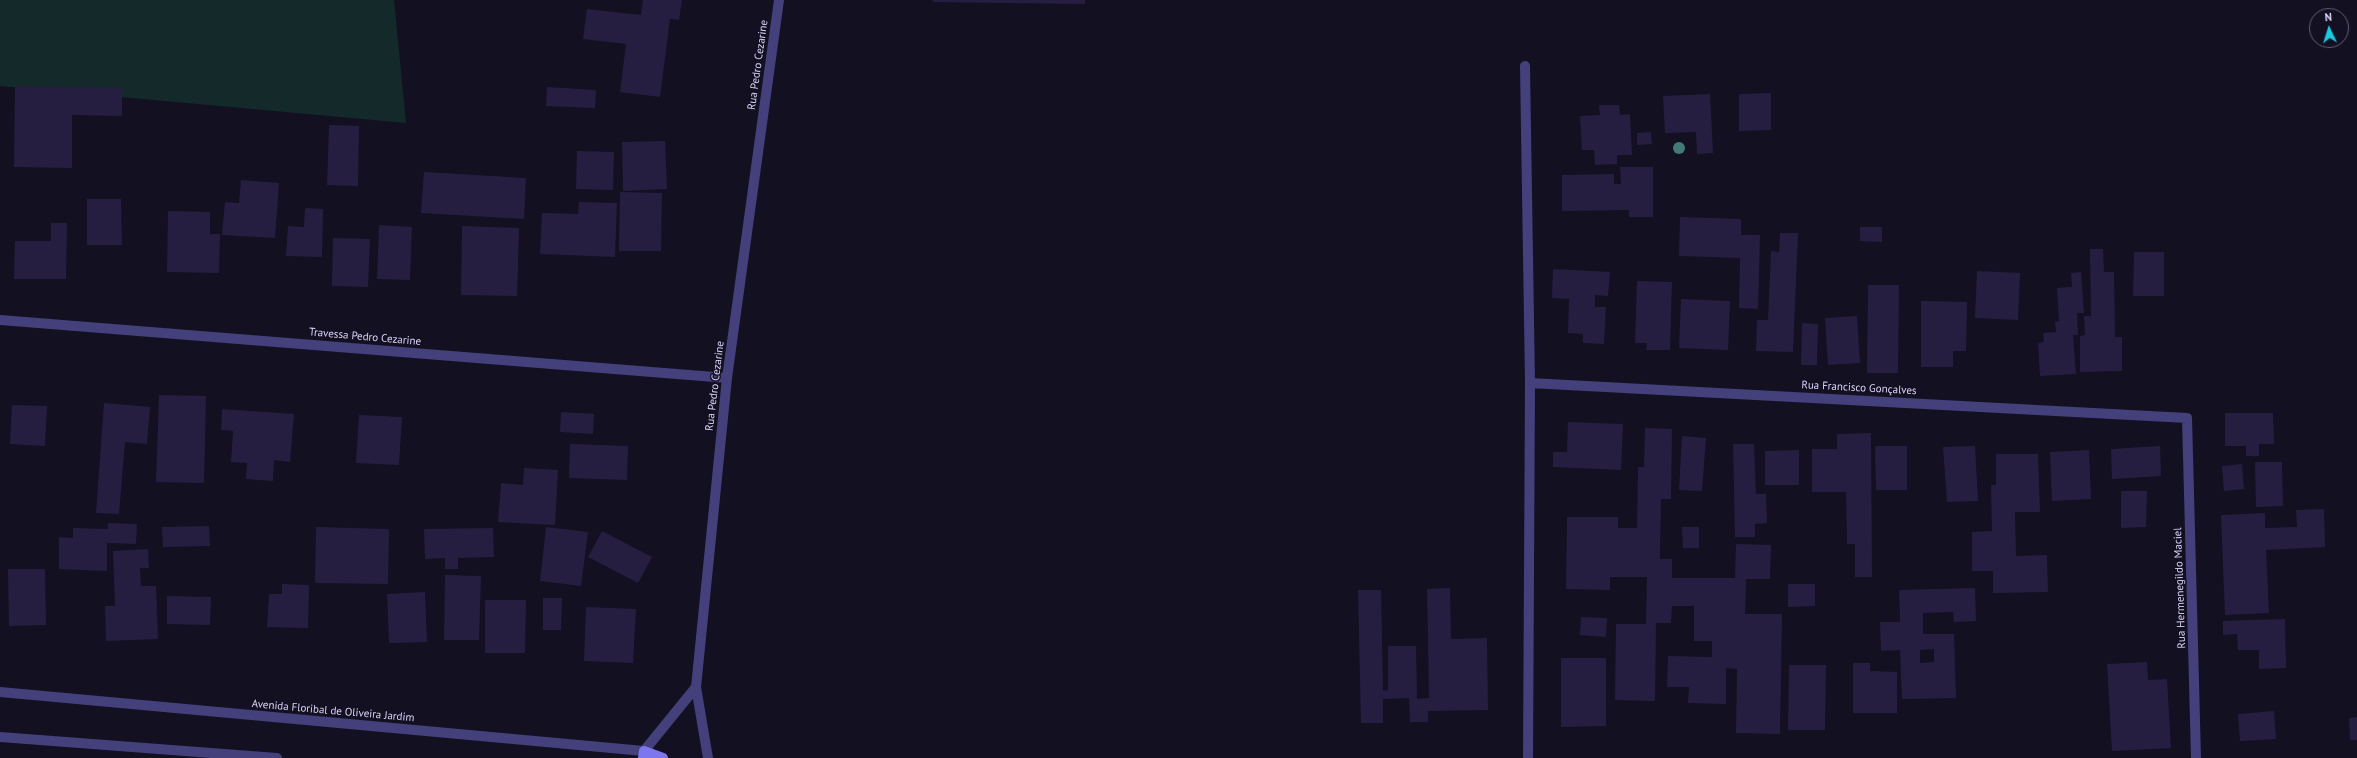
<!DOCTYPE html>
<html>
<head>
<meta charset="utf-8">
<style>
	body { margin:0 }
	#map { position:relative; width:2357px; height:758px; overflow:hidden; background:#131021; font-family:"PT Sans",sans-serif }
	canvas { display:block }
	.north { position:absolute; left:2309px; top:8px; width:40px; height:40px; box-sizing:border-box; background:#131021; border:1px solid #635f78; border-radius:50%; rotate:356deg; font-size:11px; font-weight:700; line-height:16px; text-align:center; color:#dad5fa }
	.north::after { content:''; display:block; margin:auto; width:14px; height:18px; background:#1acae1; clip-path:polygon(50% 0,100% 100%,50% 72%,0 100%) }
</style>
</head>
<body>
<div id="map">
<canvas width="2357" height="758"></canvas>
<div class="north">N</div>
</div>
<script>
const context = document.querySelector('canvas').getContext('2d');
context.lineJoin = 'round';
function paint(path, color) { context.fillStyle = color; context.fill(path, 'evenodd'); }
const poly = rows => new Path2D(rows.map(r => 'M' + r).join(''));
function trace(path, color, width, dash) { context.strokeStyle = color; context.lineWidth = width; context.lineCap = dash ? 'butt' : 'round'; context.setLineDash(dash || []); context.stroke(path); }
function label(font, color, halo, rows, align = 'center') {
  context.font = font + ' "PT Sans",sans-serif'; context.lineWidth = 3; context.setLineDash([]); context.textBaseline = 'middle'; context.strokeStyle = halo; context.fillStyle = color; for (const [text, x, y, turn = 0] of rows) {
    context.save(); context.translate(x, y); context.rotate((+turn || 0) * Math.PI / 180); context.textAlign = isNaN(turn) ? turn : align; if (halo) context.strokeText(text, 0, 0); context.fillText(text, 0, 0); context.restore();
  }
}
const green = poly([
	[0,0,394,0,406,123,0,86]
]);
const building = poly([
	[643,0,682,0,679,20,670,19,660,97,620,92,626,44,583,39,587,9,641,15],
	[933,0,1085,0,1085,4,933,2],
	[15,86,122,88,122,116,72,115,72,168,14,167],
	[547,87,596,90,595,108,546,106],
	[1771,93,1771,130,1739,131,1739,94],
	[1710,94,1713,153,1697,154,1696,132,1665,133,1663,96],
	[1599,105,1619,105,1620,115,1630,114,1632,155,1617,155,1617,164,1595,165,1594,150,1582,150,1580,116,1600,115],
	[329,125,359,126,358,186,327,185],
	[1651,132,1652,144,1637,145,1637,133],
	[665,141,667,189,623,191,622,142],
	[577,151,614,152,613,190,576,189],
	[1620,167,1653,167,1653,217,1629,217,1629,210,1562,211,1562,175,1614,174,1614,184,1621,184],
	[424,172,526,178,524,219,421,213],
	[241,180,279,183,275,238,222,235,225,202,239,203],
	[620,192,662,193,661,251,619,251],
	[87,199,121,199,122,245,87,245],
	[579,202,617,203,615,257,540,254,542,213,578,214],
	[305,208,323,209,322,257,286,256,288,226,304,227],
	[168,211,210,212,210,234,220,234,219,273,167,272],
	[1680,217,1741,219,1741,235,1760,235,1758,309,1739,308,1740,258,1679,256],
	[51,223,67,223,66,279,14,279,15,241,51,241],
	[379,225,412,227,410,280,377,279],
	[462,226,519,228,517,296,461,295],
	[1860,227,1882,227,1882,242,1860,241],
	[1780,233,1798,233,1793,352,1756,351,1757,320,1768,320,1771,251,1779,252],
	[333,238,370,239,368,287,332,286],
	[2090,249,2103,249,2104,272,2114,272,2115,337,2122,337,2122,371,2080,372,2080,336,2085,335,2084,316,2091,316],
	[2134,252,2164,252,2164,296,2133,296],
	[1553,269,1610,272,1608,296,1595,295,1595,307,1606,307,1604,344,1583,343,1583,334,1568,333,1569,299,1552,298],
	[1977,271,2020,273,2018,320,1975,318],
	[2081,272,2084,313,2077,313,2078,335,2073,335,2076,374,2040,376,2038,343,2044,342,2043,333,2056,332,2055,322,2059,321,2057,288,2072,287,2071,273],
	[1637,281,1672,282,1670,350,1646,350,1647,343,1635,343],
	[1868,285,1899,285,1898,373,1867,373],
	[1681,299,1730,301,1728,350,1679,348],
	[1921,301,1967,302,1966,351,1953,351,1953,367,1921,367],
	[1857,316,1860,363,1828,365,1825,318],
	[1802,323,1818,324,1817,365,1801,365],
	[159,395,206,396,204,483,156,482],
	[104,403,150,407,147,444,125,442,119,514,96,513],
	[12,405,47,406,45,446,10,444],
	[222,409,294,414,290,462,274,460,273,481,246,479,247,463,231,462,233,431,221,430],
	[561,412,594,414,593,434,560,432],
	[2225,413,2273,413,2274,444,2259,444,2259,456,2246,456,2246,446,2225,446],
	[359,415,402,417,399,465,356,463],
	[1568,422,1623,424,1621,470,1553,467,1553,452,1567,452],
	[1645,428,1672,429,1671,499,1661,499,1660,559,1672,559,1672,578,1735,578,1736,544,1771,545,1770,579,1746,579,1745,614,1782,614,1780,734,1736,733,1737,669,1726,668,1726,704,1688,703,1689,687,1667,687,1668,656,1712,657,1712,641,1694,641,1694,606,1672,606,1671,623,1656,623,1655,701,1615,700,1616,624,1646,624,1647,577,1610,577,1610,590,1566,589,1567,517,1618,517,1618,528,1637,528,1638,467,1644,467],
	[1871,433,1872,577,1855,577,1855,544,1847,544,1846,492,1812,492,1812,449,1837,449,1837,434],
	[1682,436,1706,438,1702,491,1679,490],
	[570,444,628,446,627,480,569,478],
	[1733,444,1754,444,1756,494,1766,494,1767,523,1755,524,1755,537,1735,537],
	[1875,446,1907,446,1907,490,1876,490],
	[1975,446,1978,501,1947,502,1943,447],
	[2160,446,2161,476,2112,479,2111,449],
	[1799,450,1799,485,1765,485,1765,451],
	[2089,450,2091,499,2052,501,2050,452],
	[1996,454,2038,454,2040,512,2015,512,2016,556,2047,555,2048,592,1993,593,1993,571,1972,571,1972,532,1992,531,1991,485,1996,485],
	[2255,462,2282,462,2283,506,2256,507],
	[2242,464,2244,489,2224,491,2222,466],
	[524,468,558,470,555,525,498,522,501,483,523,485],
	[2121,491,2147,491,2146,527,2121,528],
	[2324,509,2325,547,2266,550,2269,613,2225,615,2221,515,2265,513,2265,528,2297,527,2296,510],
	[108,523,137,524,136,544,107,543,107,571,59,569,59,537,73,538,73,528,108,529],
	[209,526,210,546,163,547,162,527],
	[316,527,389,529,388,584,315,583],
	[546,527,588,532,581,586,540,581],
	[1682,527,1699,527,1699,548,1683,548],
	[493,528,494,557,458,558,458,569,445,569,445,558,425,559,424,529],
	[602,531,652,557,638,583,588,557],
	[148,549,149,568,140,568,141,586,156,586,158,639,106,641,105,606,115,606,113,551],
	[8,569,45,569,46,625,9,626],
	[445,575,481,576,479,640,444,640],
	[282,584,309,585,308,628,267,627,269,594,282,594],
	[1788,584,1815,584,1815,606,1788,607],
	[1450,588,1451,639,1487,638,1488,710,1428,711,1428,722,1410,722,1409,698,1383,699,1383,723,1361,723,1358,590,1381,590,1383,691,1388,690,1388,646,1416,646,1417,699,1429,698,1427,589],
	[1975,588,1976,621,1954,622,1953,612,1923,613,1923,634,1954,634,1956,698,1902,699,1900,650,1881,651,1880,622,1900,622,1899,590],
	[1934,649,1934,662,1920,663,1920,650],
	[425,592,427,642,389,643,387,594],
	[167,596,211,597,210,625,167,624],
	[543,598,562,598,561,630,543,630],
	[485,600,526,600,525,653,485,653],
	[586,607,636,609,633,663,584,661],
	[1581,617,1607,618,1606,637,1580,635],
	[2285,619,2286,668,2259,669,2259,650,2238,650,2237,634,2223,635,2223,621],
	[1561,658,1606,658,1606,726,1561,727],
	[2147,662,2148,680,2167,679,2171,748,2112,751,2107,664],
	[1853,663,1870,663,1870,671,1897,672,1897,713,1853,713],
	[1789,665,1826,665,1825,730,1788,730],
	[2274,711,2276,739,2240,741,2238,714],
	[2357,717,2357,740,2350,740,2349,718]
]);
const street = poly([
	[1525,66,1530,383,1528,758],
	[0,320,727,378],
	[1530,383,2187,418,2196,758],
	[696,687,708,758],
	[0,692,644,751,696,687,727,378,779,0],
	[0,737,277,758]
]);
const secondary = poly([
	[643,758,644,751,663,758]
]);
const trees = [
	[1679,148]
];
const streetNames = [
	["Rua Pedro Cezarine",758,65,-82],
	["Travessa Pedro Cezarine",365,337,5],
	["Rua Pedro Cezarine",715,386,-83],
	["Rua Francisco Gonçalves",1859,388,3],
	["Rua Hermenegildo Maciel",2180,588,-92],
	["Avenida Floribal de Oliveira Jardim",333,711,5]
];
paint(green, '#142a2a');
paint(building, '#261e40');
trace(street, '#43407b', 10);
trace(secondary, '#7c76ef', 10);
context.fillStyle = '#427b75';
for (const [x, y] of trees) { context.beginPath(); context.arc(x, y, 6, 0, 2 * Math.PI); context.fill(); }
label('11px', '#dad5fa', '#131021', streetNames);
</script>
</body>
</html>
